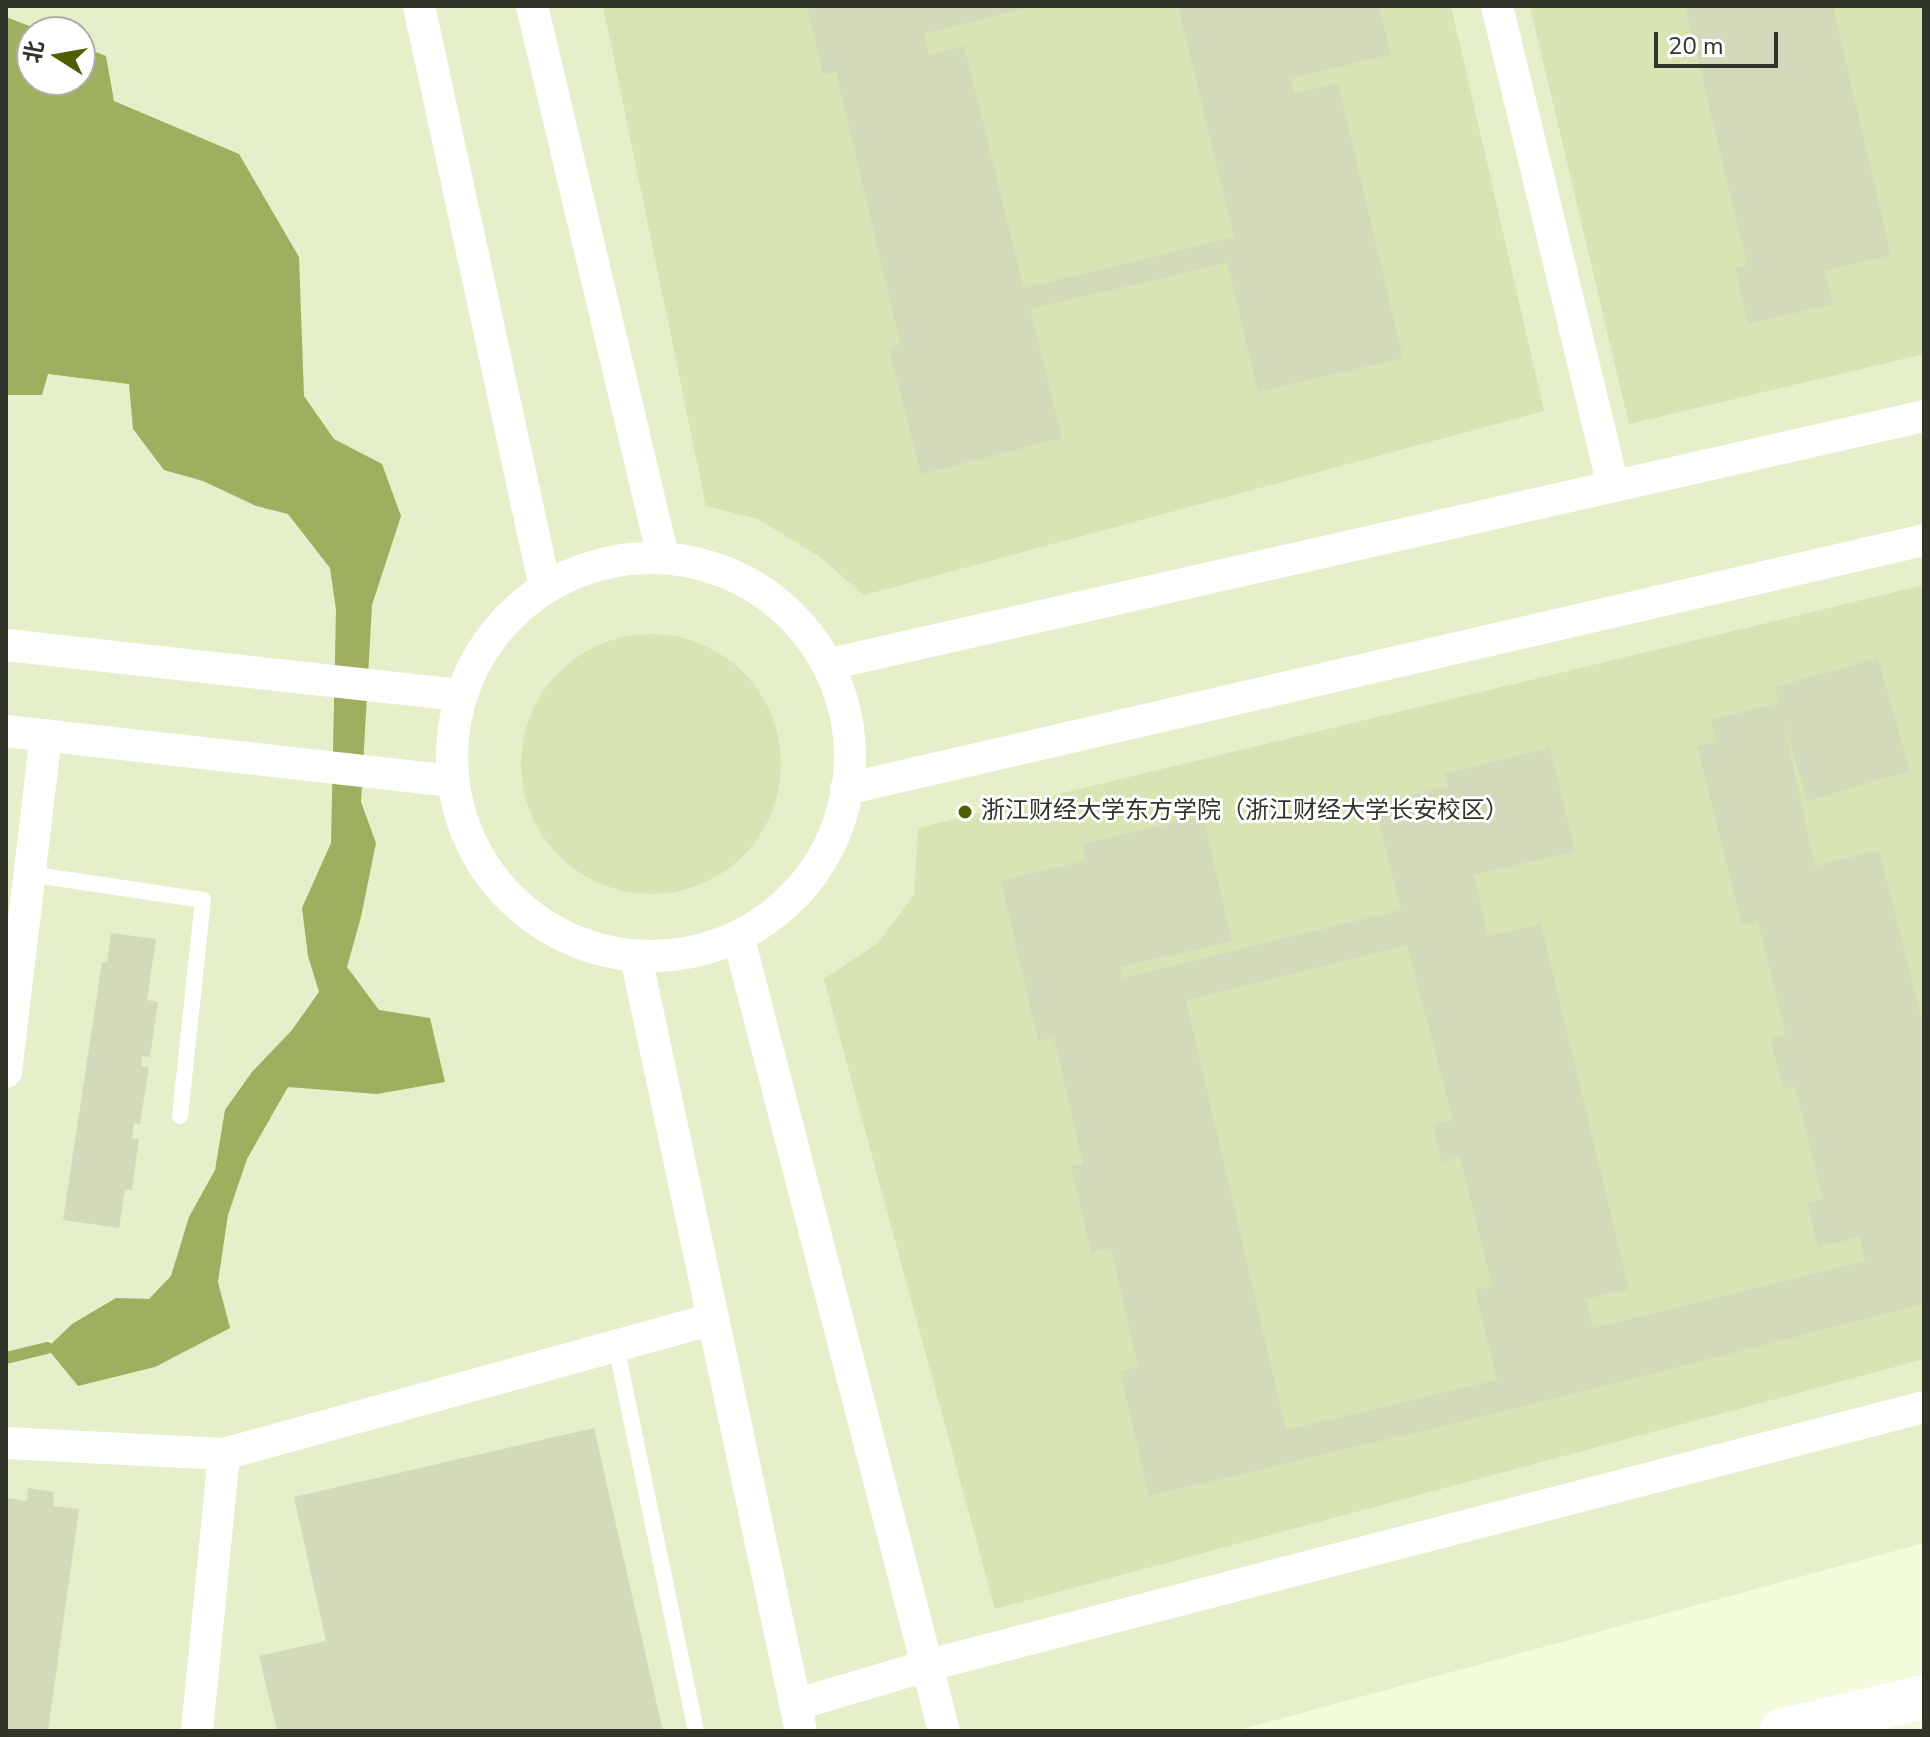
<!DOCTYPE html>
<html>
<head>
<meta charset="utf-8">
<style>
	body { margin:0 }
	#map { position:relative; width:1930px; height:1737px; overflow:hidden; background:#f2fbdb; font-family:"Nunito Sans","Noto Sans SC",sans-serif }
	canvas { display:block }
	.frame { position:absolute; inset:0; border:8px solid #313428; pointer-events:none }
	.north { position:absolute; left:16px; top:16px; width:80px; height:80px; box-sizing:border-box; background:#fff; border:2px solid #adaea9; border-radius:50%; rotate:281deg; font-size:22px; font-weight:700; line-height:32px; text-align:center; color:#313428 }
	.north::after { content:''; display:block; margin:auto; width:28px; height:36px; background:#505e00; clip-path:polygon(50% 0,100% 100%,50% 72%,0 100%) }
	.scale { position:absolute; left:1654px; top:32px; width:124px; height:36px; box-sizing:border-box; border:4px solid #313428; border-top:0; padding-left:10px; font-size:24px; line-height:28px; white-space:nowrap; color:#313428; -webkit-text-stroke:6px #fff; paint-order:stroke }
</style>
</head>
<body>
<div id="map">
<canvas width="1930" height="1737"></canvas>
<div class="frame"></div>
<div class="north">北</div>
<div class="scale">20 m</div>
</div>
<script>
const context = document.querySelector('canvas').getContext('2d');
context.lineJoin = 'round';
function paint(path, color) { context.fillStyle = color; context.fill(path, 'evenodd'); }
const poly = rows => new Path2D(rows.map(r => 'M' + r).join(''));
function trace(path, color, width, dash) { context.strokeStyle = color; context.lineWidth = width; context.lineCap = dash ? 'butt' : 'round'; context.setLineDash(dash || []); context.stroke(path); }
function label(font, color, halo, rows, align = 'center') {
  context.font = font + ' "Nunito Sans","Noto Sans SC",sans-serif'; context.lineWidth = 6; context.setLineDash([]); context.textBaseline = 'middle'; context.strokeStyle = halo; context.fillStyle = color; for (const [text, x, y, turn = 0] of rows) {
    context.save(); context.translate(x, y); context.rotate((+turn || 0) * Math.PI / 180); context.textAlign = isNaN(turn) ? turn : align; if (halo) context.strokeText(text, 0, 0); context.fillText(text, 0, 0); context.restore();
  }
}
const built = poly([
	[6,6,1924,6,1924,1543,1235,1731,6,1731],
	[32,32,80,32,80,80,32,80]
]);
const green = poly([
	[603,6,1451,6,1544,411,864,595,820,557,758,519,706,506],
	[1530,6,1924,6,1924,354,1629,424],
	[1924,585,1924,1359,995,1609,824,979,878,943,914,895,918,828],
	'521 764a130 130 0 1 1 260 0a130 130 0 1 1-260 0Z'
]);
const water = poly([
	[6,17,45,32,32,32,32,80,80,80,80,46,106,56,114,101,239,154,299,257,304,396,334,439,382,464,401,516,372,605,361,802,376,843,361,917,347,967,379,1010,430,1018,445,1082,377,1094,288,1087,247,1159,228,1215,218,1282,230,1328,155,1367,78,1386,47,1348,72,1324,116,1298,149,1299,171,1276,189,1217,215,1170,225,1110,252,1072,292,1030,319,992,308,956,302,908,331,843,336,610,330,568,288,514,256,506,203,481,164,470,133,429,129,384,48,374,42,395,6,395]
]);
const stream = poly([
	[6,1358,47,1348]
]);
const building = poly([
	[807,6,1032,6,924,34,929,55,964,46,1024,288,1234,237,1178,6,1379,6,1391,54,1290,79,1294,94,1338,83,1403,358,1258,392,1227,263,1030,309,1062,438,921,474,889,350,900,343,836,72,823,75],
	[1685,6,1833,6,1891,255,1825,271,1833,304,1748,324,1735,268,1747,265],
	[1878,658,1910,771,1807,801,1782,714,1815,866,1879,850,1924,1029,1924,1304,1505,1411,1149,1496,1120,1372,1138,1367,1111,1248,1091,1252,1071,1166,1083,1164,1054,1038,1038,1041,1001,881,1085,861,1082,844,1203,816,1232,941,1120,967,1122,978,1401,910,1375,805,1448,786,1445,774,1550,748,1575,851,1474,875,1488,936,1541,924,1629,1289,1586,1299,1593,1328,1865,1261,1859,1237,1818,1247,1807,1203,1823,1199,1795,1086,1783,1089,1770,1038,1786,1035,1758,921,1742,925,1697,746,1716,742,1711,720,1779,703,1775,687],
	[1407,945,1453,1120,1433,1125,1442,1162,1460,1157,1492,1286,1475,1290,1497,1380,1286,1430,1186,1000],
	[111,933,156,939,147,1000,158,1002,150,1057,142,1056,141,1066,149,1067,140,1124,134,1123,132,1138,139,1139,132,1190,125,1190,119,1228,63,1220,102,962,107,962],
	[594,1428,663,1731,277,1731,259,1656,326,1641,294,1497],
	[28,1488,54,1492,53,1506,79,1509,48,1731,6,1731,6,1498,27,1501]
]);
const lane = poly([
	[29,874,203,900,180,1116],
	[616,1346,696,1731]
]);
const street = poly([
	[419,6,544,583],
	[532,6,663,557],
	[1497,6,1613,486],
	'452 757a199 199 0 1 1 398 0a199 199 0 1 1-398 0Z',
	[6,645,459,695],
	[834,663,1924,416],
	[6,731,452,781],
	[846,789,1924,540],
	[739,939,944,1731],
	[636,957,801,1731],
	[6,1072,46,735],
	[6,1443,224,1454,713,1319],
	[795,1705,929,1665,1924,1407],
	[197,1731,224,1454]
]);
const secondary = poly([
	[1781,1731,1924,1697]
]);
const markers = [
	[965,812,8,"#505e00"]
];
const poiNames = [
	["浙江财经大学东方学院（浙江财经大学长安校区）",981,812]
];
paint(built, '#e5efc9');
paint(green, '#d7e4b3');
paint(water, '#9eb05f');
trace(stream, '#9eb05f', 12);
paint(building, '#d2dabb');
trace(lane, '#fff', 16);
trace(street, '#fff', 32);
trace(secondary, '#fff', 44);
for (const [x, y, r, color] of markers) { const dot = new Path2D(); dot.arc(x, y, r, 0, 2 * Math.PI); context.fillStyle = color; context.fill(dot); trace(dot, '#fff', 3); }
label('24px', '#313428', '#fff', poiNames, 'left');
</script>
</body>
</html>
